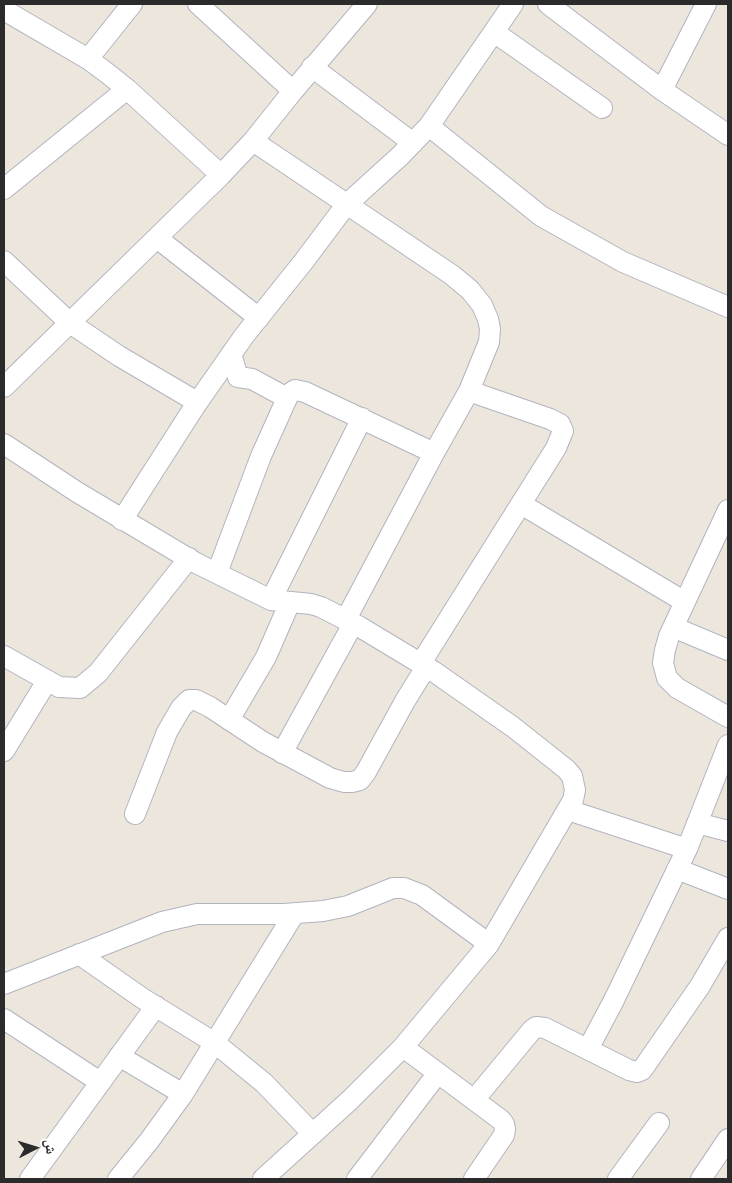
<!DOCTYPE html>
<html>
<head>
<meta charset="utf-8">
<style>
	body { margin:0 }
	#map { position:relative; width:732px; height:1183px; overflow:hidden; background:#ede6dd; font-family:Karla,"Noto Naskh Arabic",sans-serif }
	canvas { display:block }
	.frame { position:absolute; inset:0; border:5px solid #2b2b2b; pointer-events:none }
	.north { position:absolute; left:10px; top:1123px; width:50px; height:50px; -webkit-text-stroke:4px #fff; paint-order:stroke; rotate:85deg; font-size:14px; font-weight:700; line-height:20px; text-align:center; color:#2b2b2b }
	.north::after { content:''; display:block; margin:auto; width:18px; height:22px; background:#2b2b2b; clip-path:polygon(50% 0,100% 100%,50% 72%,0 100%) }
</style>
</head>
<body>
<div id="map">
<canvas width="732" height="1183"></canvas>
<div class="frame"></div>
<div class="north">ش</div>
</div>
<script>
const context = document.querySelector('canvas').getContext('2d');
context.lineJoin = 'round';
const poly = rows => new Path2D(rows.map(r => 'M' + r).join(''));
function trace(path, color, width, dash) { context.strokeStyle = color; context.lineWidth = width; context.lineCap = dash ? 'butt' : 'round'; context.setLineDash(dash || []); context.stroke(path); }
const street = poly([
	[198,4,293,91],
	[548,4,662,90,728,135],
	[4,10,88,59,107,73,127,89,221,175],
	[494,32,602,108],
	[88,59,132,4],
	[312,67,413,143],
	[662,90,706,4],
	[429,126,541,216,623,262,728,307],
	[253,141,452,275,470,290,482,305,488,319,490,329,489,342,469,391,434,453,346,619],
	[4,189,127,89],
	[157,238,259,318],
	[4,261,70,323,119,356,197,402],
	[231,354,238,377,252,379,287,398],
	[4,387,221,175,253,141,293,91,367,4],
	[4,444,77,492,196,563,271,600,311,604,321,607,360,627,433,671,513,727,566,769,572,776,575,790,573,800,489,944,403,1047,501,1120,504,1124,505,1129,504,1135,474,1179],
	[521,504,685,602],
	[728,510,669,636,665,650,663,663,667,678,677,688,728,717],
	[122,520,195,406,244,336,304,261,346,205,400,156,429,126,513,4],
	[217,573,261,456,288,396,292,392,295,390,305,392,434,453],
	[271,600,362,418],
	[673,627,728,650],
	[4,656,59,687,80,688,98,673,189,558],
	[421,663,556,448,563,431,560,424,550,419,469,391],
	[229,720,266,657,290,602],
	[4,751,47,681],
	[282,753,353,624],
	[568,810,687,849],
	[135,814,167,732,181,708,189,700,196,700,210,707,263,742,330,778,344,782,352,782,360,780,366,772,405,701,426,667],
	[697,823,728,831],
	[677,869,728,889],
	[79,954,142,998,215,1043,264,1083,313,1134],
	[4,984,162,922,197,914,284,914,323,911,348,906,393,888,404,888,422,895,489,944],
	[4,1019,100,1082],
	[588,1049,613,1002,687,849,728,745],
	[119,1056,183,1094],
	[474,1100,532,1030,536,1027,545,1028,629,1070,637,1072,642,1070,700,986,728,938],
	[30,1179,156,1006],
	[118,1179,149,1141,183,1094,294,914],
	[263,1179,350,1100,403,1047],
	[357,1179,438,1073],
	[618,1179,659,1123],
	[701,1179,728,1139]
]);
trace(street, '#b1b4be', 22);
trace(street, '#fff', 20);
</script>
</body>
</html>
